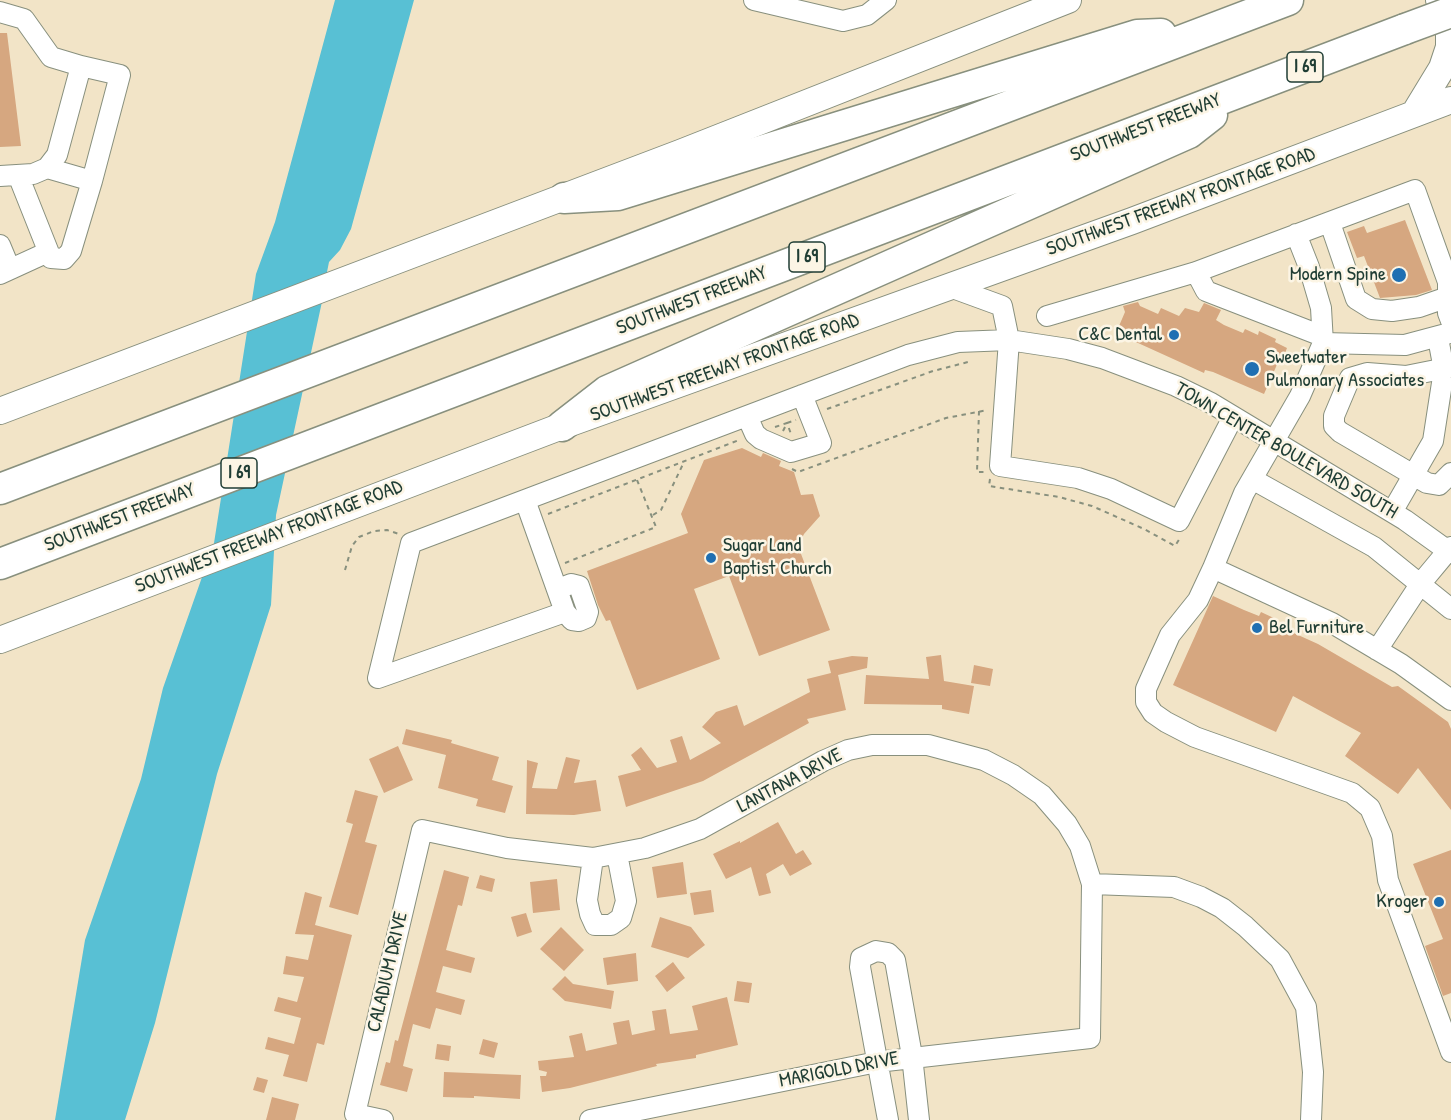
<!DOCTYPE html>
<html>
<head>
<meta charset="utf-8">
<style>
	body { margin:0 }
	canvas { display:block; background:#f2e4c7 }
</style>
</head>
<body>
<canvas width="1451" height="1120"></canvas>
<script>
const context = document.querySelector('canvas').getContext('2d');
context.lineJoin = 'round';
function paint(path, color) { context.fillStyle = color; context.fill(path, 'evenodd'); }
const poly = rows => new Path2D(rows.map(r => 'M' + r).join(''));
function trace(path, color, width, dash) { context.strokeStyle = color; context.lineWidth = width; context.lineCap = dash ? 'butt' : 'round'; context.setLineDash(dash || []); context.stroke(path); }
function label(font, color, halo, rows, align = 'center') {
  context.font = font + ' "Patrick Hand",sans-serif'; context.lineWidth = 5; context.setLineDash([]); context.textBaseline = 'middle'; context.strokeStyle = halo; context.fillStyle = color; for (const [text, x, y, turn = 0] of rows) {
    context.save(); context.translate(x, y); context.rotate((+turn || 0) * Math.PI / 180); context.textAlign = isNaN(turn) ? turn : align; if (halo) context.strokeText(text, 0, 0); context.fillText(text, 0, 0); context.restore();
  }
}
const water = poly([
	[335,0,414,0,351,229,340,250,329,262,327,272,323,297,276,515,271,605,217,774,155,1023,125,1120,55,1120,85,940,141,779,163,688,214,543,256,274,275,222]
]);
const building = poly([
	[0,33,7,33,21,146,0,147],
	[1405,220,1432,290,1416,295,1380,298,1364,256,1357,258,1347,232,1364,226,1367,233],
	[1138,302,1140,306,1158,314,1161,308,1179,316,1185,308,1199,312,1204,303,1221,310,1216,320,1224,325,1243,333,1245,329,1258,335,1259,331,1276,339,1275,342,1287,348,1282,361,1279,360,1264,394,1213,372,1205,370,1204,373,1116,333,1125,312,1123,306],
	[742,448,761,457,763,453,781,461,779,466,794,472,801,495,813,494,820,516,804,534,798,546,830,630,759,656,729,576,694,589,720,659,637,690,610,620,606,621,598,605,587,571,688,533,681,514,704,460],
	[1213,596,1244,610,1259,616,1261,612,1278,620,1276,625,1318,644,1392,687,1398,686,1448,722,1451,729,1451,810,1418,768,1398,794,1345,756,1361,733,1293,696,1276,732,1173,685],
	[941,655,944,681,974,686,969,714,942,709,942,705,864,704,866,675,929,679,926,657],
	[852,656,868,657,867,668,838,675,846,710,807,719,809,723,703,781,626,807,618,776,641,770,631,755,641,747,657,768,677,762,670,740,682,736,690,760,721,743,702,727,716,712,737,705,744,726,810,692,807,679,831,673,828,661],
	[974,665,993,669,990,686,971,683],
	[406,729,452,740,451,743,499,757,492,780,513,786,505,813,476,806,478,799,438,788,446,755,402,744],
	[398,746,413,780,384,793,369,759],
	[566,757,580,760,574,783,596,780,601,811,574,815,526,814,527,760,538,763,532,788,557,789],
	[355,790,378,796,365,842,377,845,358,915,329,907,353,824,346,822],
	[778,822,796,854,803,850,812,864,790,876,783,864,766,874,771,893,759,896,751,867,726,879,713,854,740,841,740,843],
	[1451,850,1451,993,1443,996,1425,946,1443,939,1413,864],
	[683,862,687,894,657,898,652,867],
	[444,870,469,877,462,906,458,905,446,950,475,958,471,973,443,966,436,992,465,1000,461,1015,436,1008,430,1029,413,1024,403,1066,413,1069,407,1092,380,1085,386,1062,390,1063,395,1040,398,1041],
	[480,875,495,879,492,892,476,888],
	[557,879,560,910,533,913,530,882],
	[711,890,714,912,694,915,690,893],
	[305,892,322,897,315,925,352,935,324,1045,317,1043,307,1082,283,1076,289,1055,265,1049,268,1037,294,1044,301,1018,274,1011,278,997,297,1002,304,977,283,974,286,956,308,960,314,935,295,934],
	[526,913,532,932,517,937,511,917],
	[660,917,691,927,705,945,688,958,651,947],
	[561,927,584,950,564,971,540,949],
	[636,953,638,981,607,985,603,958],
	[673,962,685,978,667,992,655,976],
	[565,976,573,984,614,991,611,1009,565,1001,552,989],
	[737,981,752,983,749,1003,734,1001],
	[727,997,738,1045,696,1055,696,1058,656,1064,657,1066,570,1088,542,1092,540,1076,546,1076,547,1072,539,1070,538,1061,574,1057,569,1036,582,1033,586,1051,617,1044,613,1023,629,1020,632,1035,655,1030,652,1011,666,1009,670,1034,698,1030,692,1006],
	[483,1039,498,1043,494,1058,479,1054],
	[437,1044,451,1046,449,1061,435,1059],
	[444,1072,521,1075,520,1099,474,1096,474,1098,443,1097],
	[257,1077,268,1080,264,1093,253,1090],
	[272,1097,299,1104,295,1120,266,1120]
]);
const path = poly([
	[827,409,933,371,972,361],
	[979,411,977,472,985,472],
	[775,427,787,423,791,434],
	[783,431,787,423,796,420],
	[792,469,798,472,946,418,988,410],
	[990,479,989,486,1059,497,1092,506,1144,529,1175,546,1180,538],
	[548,514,739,440],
	[653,515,661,510,684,462],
	[565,563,656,527,637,480],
	[345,570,352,546,359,537,374,531,387,530,399,534]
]);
const minor = poly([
	[754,0,843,21,867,15,886,0],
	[0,12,24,19,51,57,81,66,57,155,47,168,33,174,0,176],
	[47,168,92,181,120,75,81,66],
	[18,175,51,258,64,259,71,251,92,181],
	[1330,223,1356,299,1372,309,1392,311,1419,307,1451,296],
	[1296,234,1309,267,1321,308,1323,343,1300,396,1244,493,1213,568,1332,623,1401,664,1451,700],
	[0,245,10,269],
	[1196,272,1206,291,1322,336],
	[0,274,48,252],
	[950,287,1002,306,1009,340,1000,466,1078,478,1111,489,1179,521,1233,417],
	[1047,316,1196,272,1415,190,1448,282,1448,313,1451,321],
	[1323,343,1405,345,1450,333],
	[1451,367,1406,376,1367,373,1350,378,1334,416,1334,426,1340,432,1427,483,1439,485,1451,473],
	[747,416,755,434,761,439,791,452,821,443,802,395],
	[1252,479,1374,547,1451,609],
	[525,500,565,612,378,678,411,543,908,355,958,342,1009,340,1068,349,1102,358,1176,386,1211,403,1405,520,1451,553],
	[1392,512,1433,441,1444,370,1438,338],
	[1213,568,1198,600,1170,635,1146,689,1146,702,1153,713,1166,722,1195,737,1352,793,1370,808,1382,836,1388,880,1451,1052],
	[558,589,571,584,579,586,588,612,586,618,579,621,572,620,565,612],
	[1377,650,1421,583,1451,547],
	[593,858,587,900,590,914,595,925,611,925,621,918,626,901,617,854],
	[1092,884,1174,887,1201,897,1222,908,1245,926,1280,959,1306,1007,1313,1072,1311,1120],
	[383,1120,355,1114,422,830,507,848,593,858,645,848,700,829,823,761,848,750,872,745,928,745,984,760,1013,775,1042,795,1067,824,1080,846,1092,884,1090,1038,877,1062,590,1120],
	[888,1120,860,967,861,958,876,951,888,953,895,960,912,1056,919,1120]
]);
const major = poly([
	[1414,114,1442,68,1449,47,1449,29,1439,0],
	[0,411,680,153,1068,0],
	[0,640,562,426,1132,221,1451,100]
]);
const highway = poly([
	[564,198,618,195,1137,35,1161,34],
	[562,426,607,391,1189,133,1212,115],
	[0,489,1288,0],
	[0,564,1405,29]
]);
const highwayBridge = poly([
	[1405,29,1451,12]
]);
const markers = [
	[1399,275,8,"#1f6fb2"],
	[1174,335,6,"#1f6fb2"],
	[1252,369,8,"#1f6fb2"],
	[711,558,6,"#1f6fb2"],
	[1257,628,6,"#1f6fb2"],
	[1439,902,6,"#1f6fb2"]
];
const shields = [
	[1305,67,36],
	[807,257,36],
	[239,473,36]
];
const shieldNames = [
	["I 69",1305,67],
	["I 69",807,257],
	["I 69",239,473]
];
const streetNames = [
	["SOUTHWEST FREEWAY",1146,128,-21],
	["SOUTHWEST FREEWAY FRONTAGE ROAD",1181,202,-20],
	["SOUTHWEST FREEWAY",692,301,-21],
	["SOUTHWEST FREEWAY FRONTAGE ROAD",725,368,-20],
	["TOWN CENTER BOULEVARD SOUTH",1286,451,30],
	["SOUTHWEST FREEWAY",120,518,-21],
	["SOUTHWEST FREEWAY FRONTAGE ROAD",269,537,-21],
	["LANTANA DRIVE",790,781,-28],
	["CALADIUM DRIVE",388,972,-77],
	["MARIGOLD DRIVE",839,1070,-11]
];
const poiNames = [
	["Modern Spine",1386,275],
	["C&C Dental",1162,335],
	["Sweetwater",1266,358,"left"],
	["Pulmonary Associates",1266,381,"left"],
	["Sugar Land",723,546,"left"],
	["Baptist Church",723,569,"left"],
	["Bel Furniture",1269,628,"left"],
	["Kroger",1427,902]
];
paint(water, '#58c0d4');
paint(building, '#d6a780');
trace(minor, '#88907e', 22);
trace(major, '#88907e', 28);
trace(highway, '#88907e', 33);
trace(path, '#88907e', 2, [4.5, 4.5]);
trace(minor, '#fff', 20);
trace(major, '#fff', 26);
trace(highway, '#fff', 30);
trace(highwayBridge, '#88907e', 33, []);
trace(highwayBridge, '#fff', 30);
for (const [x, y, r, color] of markers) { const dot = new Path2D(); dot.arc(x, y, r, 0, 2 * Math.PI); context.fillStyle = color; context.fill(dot); trace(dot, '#fcf5e5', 2); }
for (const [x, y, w] of shields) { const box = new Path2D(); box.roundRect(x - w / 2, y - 15, w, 30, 4.5); context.fillStyle = '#fcf5e5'; context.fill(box); trace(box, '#1f3d34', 1.5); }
label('bold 18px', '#1f3d34', null, shieldNames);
label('20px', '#1f3d34', '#fcf5e5', streetNames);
label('20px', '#1f3d34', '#fcf5e5', poiNames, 'right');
</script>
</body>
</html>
